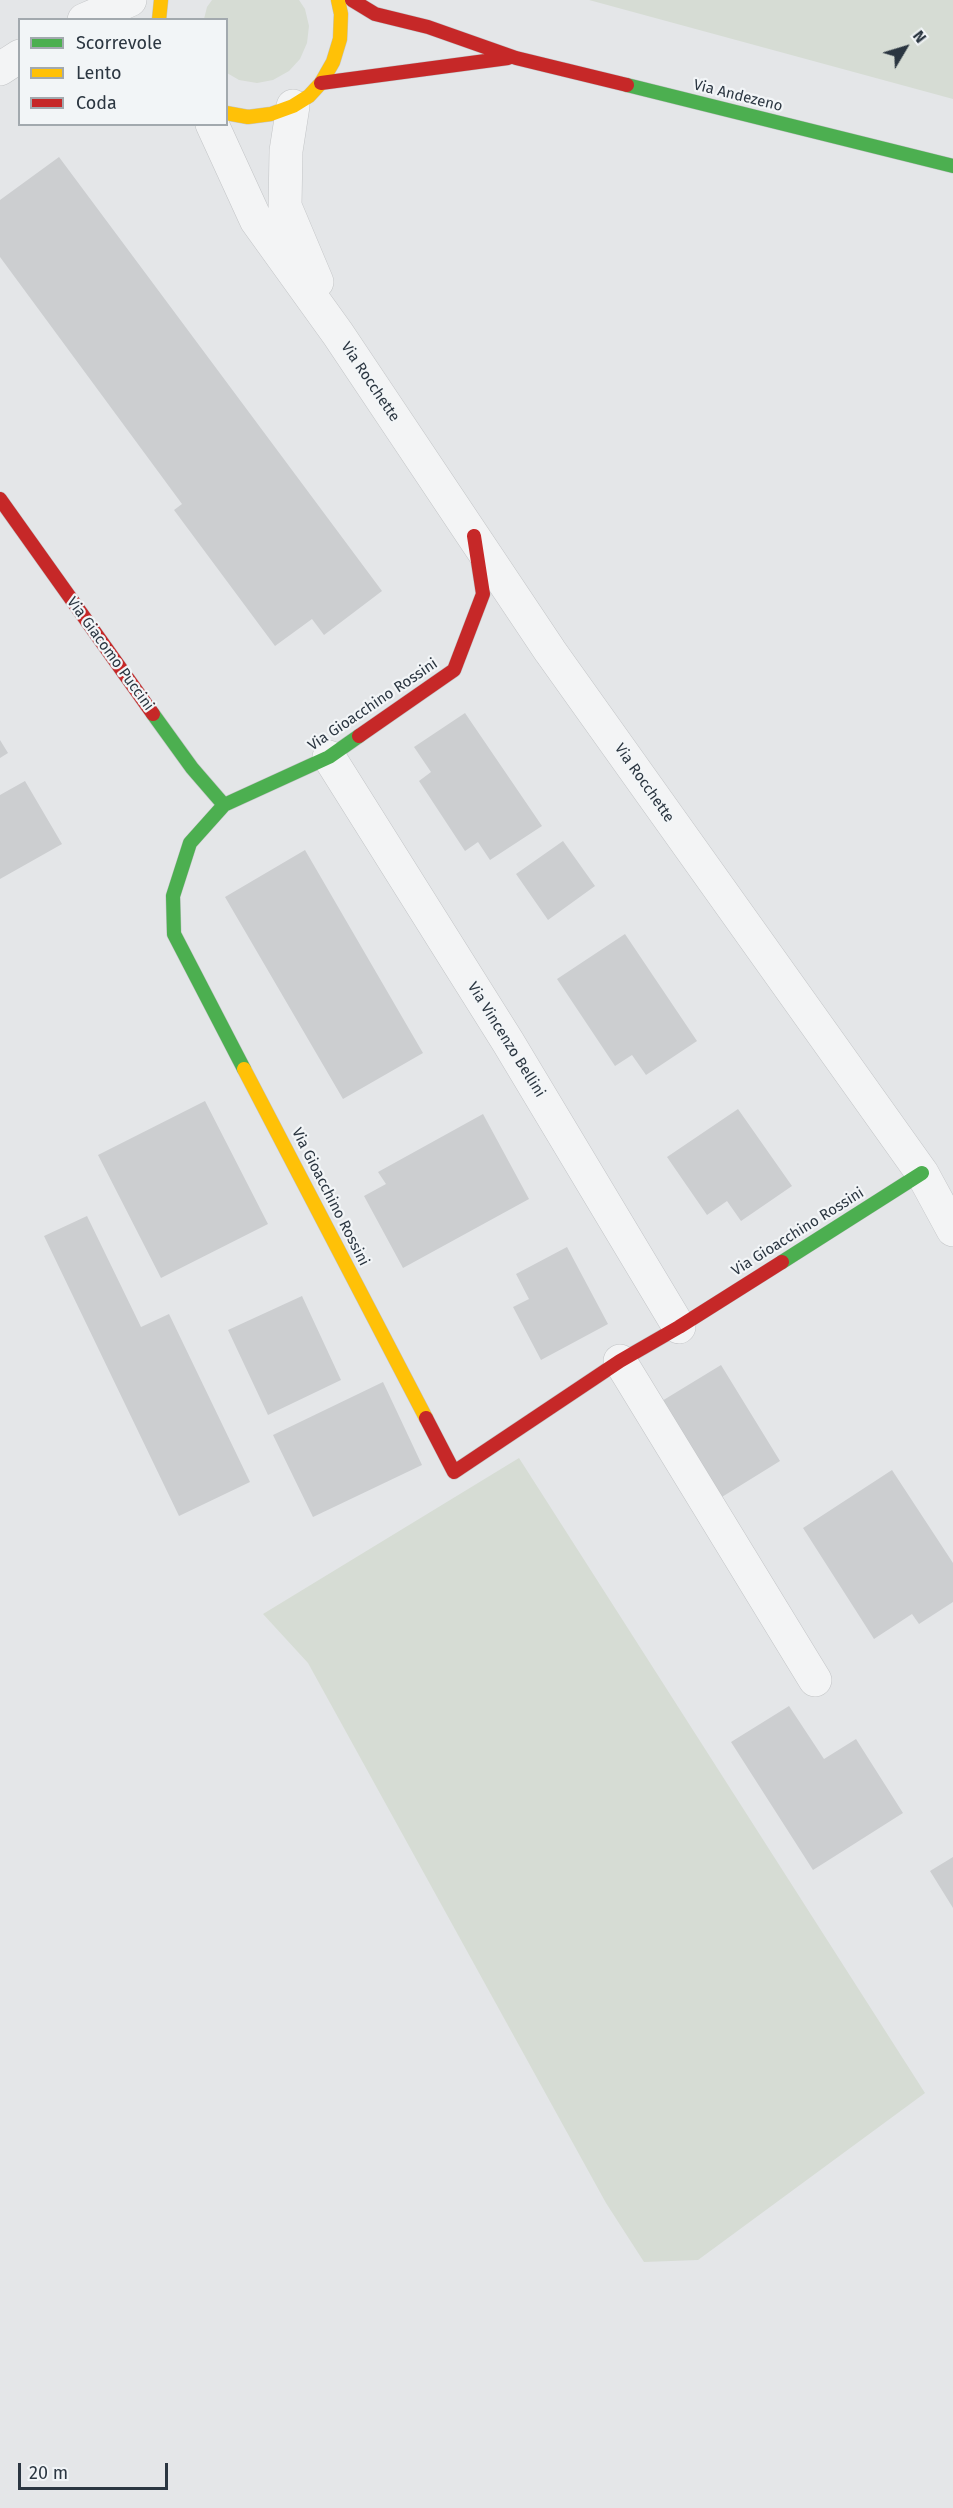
<!DOCTYPE html>
<html>
<head>
<meta charset="utf-8">
<style>
	body { margin:0 }
	#map { position:relative; width:953px; height:2508px; overflow:hidden; background:#e4e6e8; font-family:"Fira Sans",sans-serif }
	canvas { display:block }
	.legend { position:absolute; left:18px; top:18px; width:210px; height:108px; box-sizing:border-box; background:#f2f5f7; border:2px solid #a2a9ae; margin:0; padding:8px 10px; list-style:none; font-size:18px; color:#2b3641 }
	.legend li { display:flex; align-items:center; gap:12px; height:30px }
	.legend b { width:30px; border:2px solid #a2a9ae }
	.north { position:absolute; left:875px; top:18px; width:60px; height:60px; -webkit-text-stroke:4px #f2f5f7; paint-order:stroke; rotate:52deg; font-size:16px; font-weight:700; line-height:24px; text-align:center; color:#2b3641 }
	.north::after { content:''; display:block; margin:auto; width:21px; height:27px; background:#2b3641; clip-path:polygon(50% 0,100% 100%,50% 72%,0 100%) }
	.scale { position:absolute; left:18px; top:2463px; width:150px; height:27px; box-sizing:border-box; border:3px solid #2b3641; border-top:0; padding-left:8px; font-size:18px; line-height:21px; white-space:nowrap; color:#2b3641; -webkit-text-stroke:4px #f2f5f7; paint-order:stroke }
</style>
</head>
<body>
<div id="map">
<canvas width="953" height="2508"></canvas>
<ul class="legend">
<li><b style="height:8px;background:#4caf50"></b>Scorrevole</li>
<li><b style="height:8px;background:#ffc107"></b>Lento</li>
<li><b style="height:8px;background:#c62828"></b>Coda</li>
</ul>
<div class="north">N</div>
<div class="scale">20 m</div>
</div>
<script>
const context = document.querySelector('canvas').getContext('2d');
context.lineJoin = 'round';
function paint(path, color) { context.fillStyle = color; context.fill(path, 'evenodd'); }
const poly = rows => new Path2D(rows.map(r => 'M' + r).join(''));
function trace(path, color, width, dash) { context.strokeStyle = color; context.lineWidth = width; context.lineCap = dash ? 'butt' : 'round'; context.setLineDash(dash || []); context.stroke(path); }
function label(font, color, halo, rows, align = 'center') {
  context.font = font + ' "Fira Sans",sans-serif'; context.lineWidth = 4.5; context.setLineDash([]); context.textBaseline = 'middle'; context.strokeStyle = halo; context.fillStyle = color; for (const [text, x, y, turn = 0] of rows) {
    context.save(); context.translate(x, y); context.rotate((+turn || 0) * Math.PI / 180); context.textAlign = isNaN(turn) ? turn : align; if (halo) context.strokeText(text, 0, 0); context.fillText(text, 0, 0); context.restore();
  }
}
const green = poly([
	[212,0,299,0,305,9,309,26,307,43,300,59,289,71,273,80,257,83,239,80,227,73,226,20,204,19,207,7],
	[589,0,953,0,953,99],
	[519,1458,925,2093,698,2260,644,2262,606,2203,308,1663,263,1614]
]);
const building = poly([
	[59,157,382,591,324,635,312,619,275,646,174,510,182,504,0,257,0,200],
	[465,713,542,826,490,860,478,842,465,851,419,781,431,772,414,747],
	[0,740,8,753,0,758],
	[25,781,62,844,0,879,0,795],
	[563,841,595,886,548,920,516,874],
	[305,850,423,1053,343,1099,225,897],
	[625,934,697,1041,646,1075,632,1055,615,1066,557,979],
	[205,1101,268,1224,161,1278,98,1155],
	[738,1109,792,1186,741,1221,727,1201,707,1215,667,1157],
	[483,1114,529,1199,403,1268,364,1196,386,1184,378,1172],
	[87,1216,141,1327,169,1314,250,1482,179,1516,44,1236],
	[567,1247,608,1324,541,1360,513,1307,529,1299,516,1274],
	[302,1296,341,1380,268,1415,228,1330],
	[721,1365,780,1461,717,1500,657,1404],
	[383,1382,422,1465,313,1517,273,1435],
	[892,1470,953,1563,953,1602,919,1624,912,1614,874,1639,803,1528],
	[789,1706,824,1759,856,1739,903,1813,813,1870,731,1742],
	[953,1857,953,1908,930,1871]
]);
const street = poly([
	[84,20,130,0],
	[0,69,20,56],
	[293,106,286,151,285,206,317,282],
	[212,124,256,220,338,334,550,651,922,1173,953,1230],
	[329,757,508,1042,679,1327],
	[620,1361,815,1680]
]);
const fast = poly([
	[627,85,953,166],
	[153,714,192,768,224,805],
	[244,1069,174,934,173,896,190,843,224,805,329,757,359,736],
	[782,1262,922,1173]
]);
const slow = poly([
	[159,20,161,0],
	[226,113,248,117,271,114,293,106,309,96,321,83,333,62,340,39,341,14,338,0],
	[244,1069,426,1418]
]);
const jam = poly([
	[352,0,375,14,428,27,516,58,627,85],
	[321,83,508,58],
	[0,499,153,714],
	[359,736,454,670,483,594,474,536],
	[426,1418,454,1472,620,1361,679,1327,782,1262]
]);
const streetNames = [
	["Via Andezeno",738,96,14],
	["Via Rocchette",370,382,56],
	["Via Giacomo Puccini",110,654,54],
	["Via Gioacchino Rossini",373,705,-34],
	["Via Rocchette",644,783,55],
	["Via Vincenzo Bellini",506,1040,58],
	["Via Gioacchino Rossini",330,1197,63],
	["Via Gioacchino Rossini",798,1232,-32]
];
paint(green, '#d6dcd4');
paint(building, '#ccced0');
trace(street, '#c2c4c6', 34);
trace(fast, '#c2c4c6', 15);
trace(slow, '#c2c4c6', 15);
trace(jam, '#c2c4c6', 15);
trace(street, '#f3f4f5', 33);
trace(fast, '#4caf50', 14);
trace(slow, '#ffc107', 14);
trace(jam, '#c62828', 14);
label('15px', '#2b3641', '#f2f5f7', streetNames);
</script>
</body>
</html>
